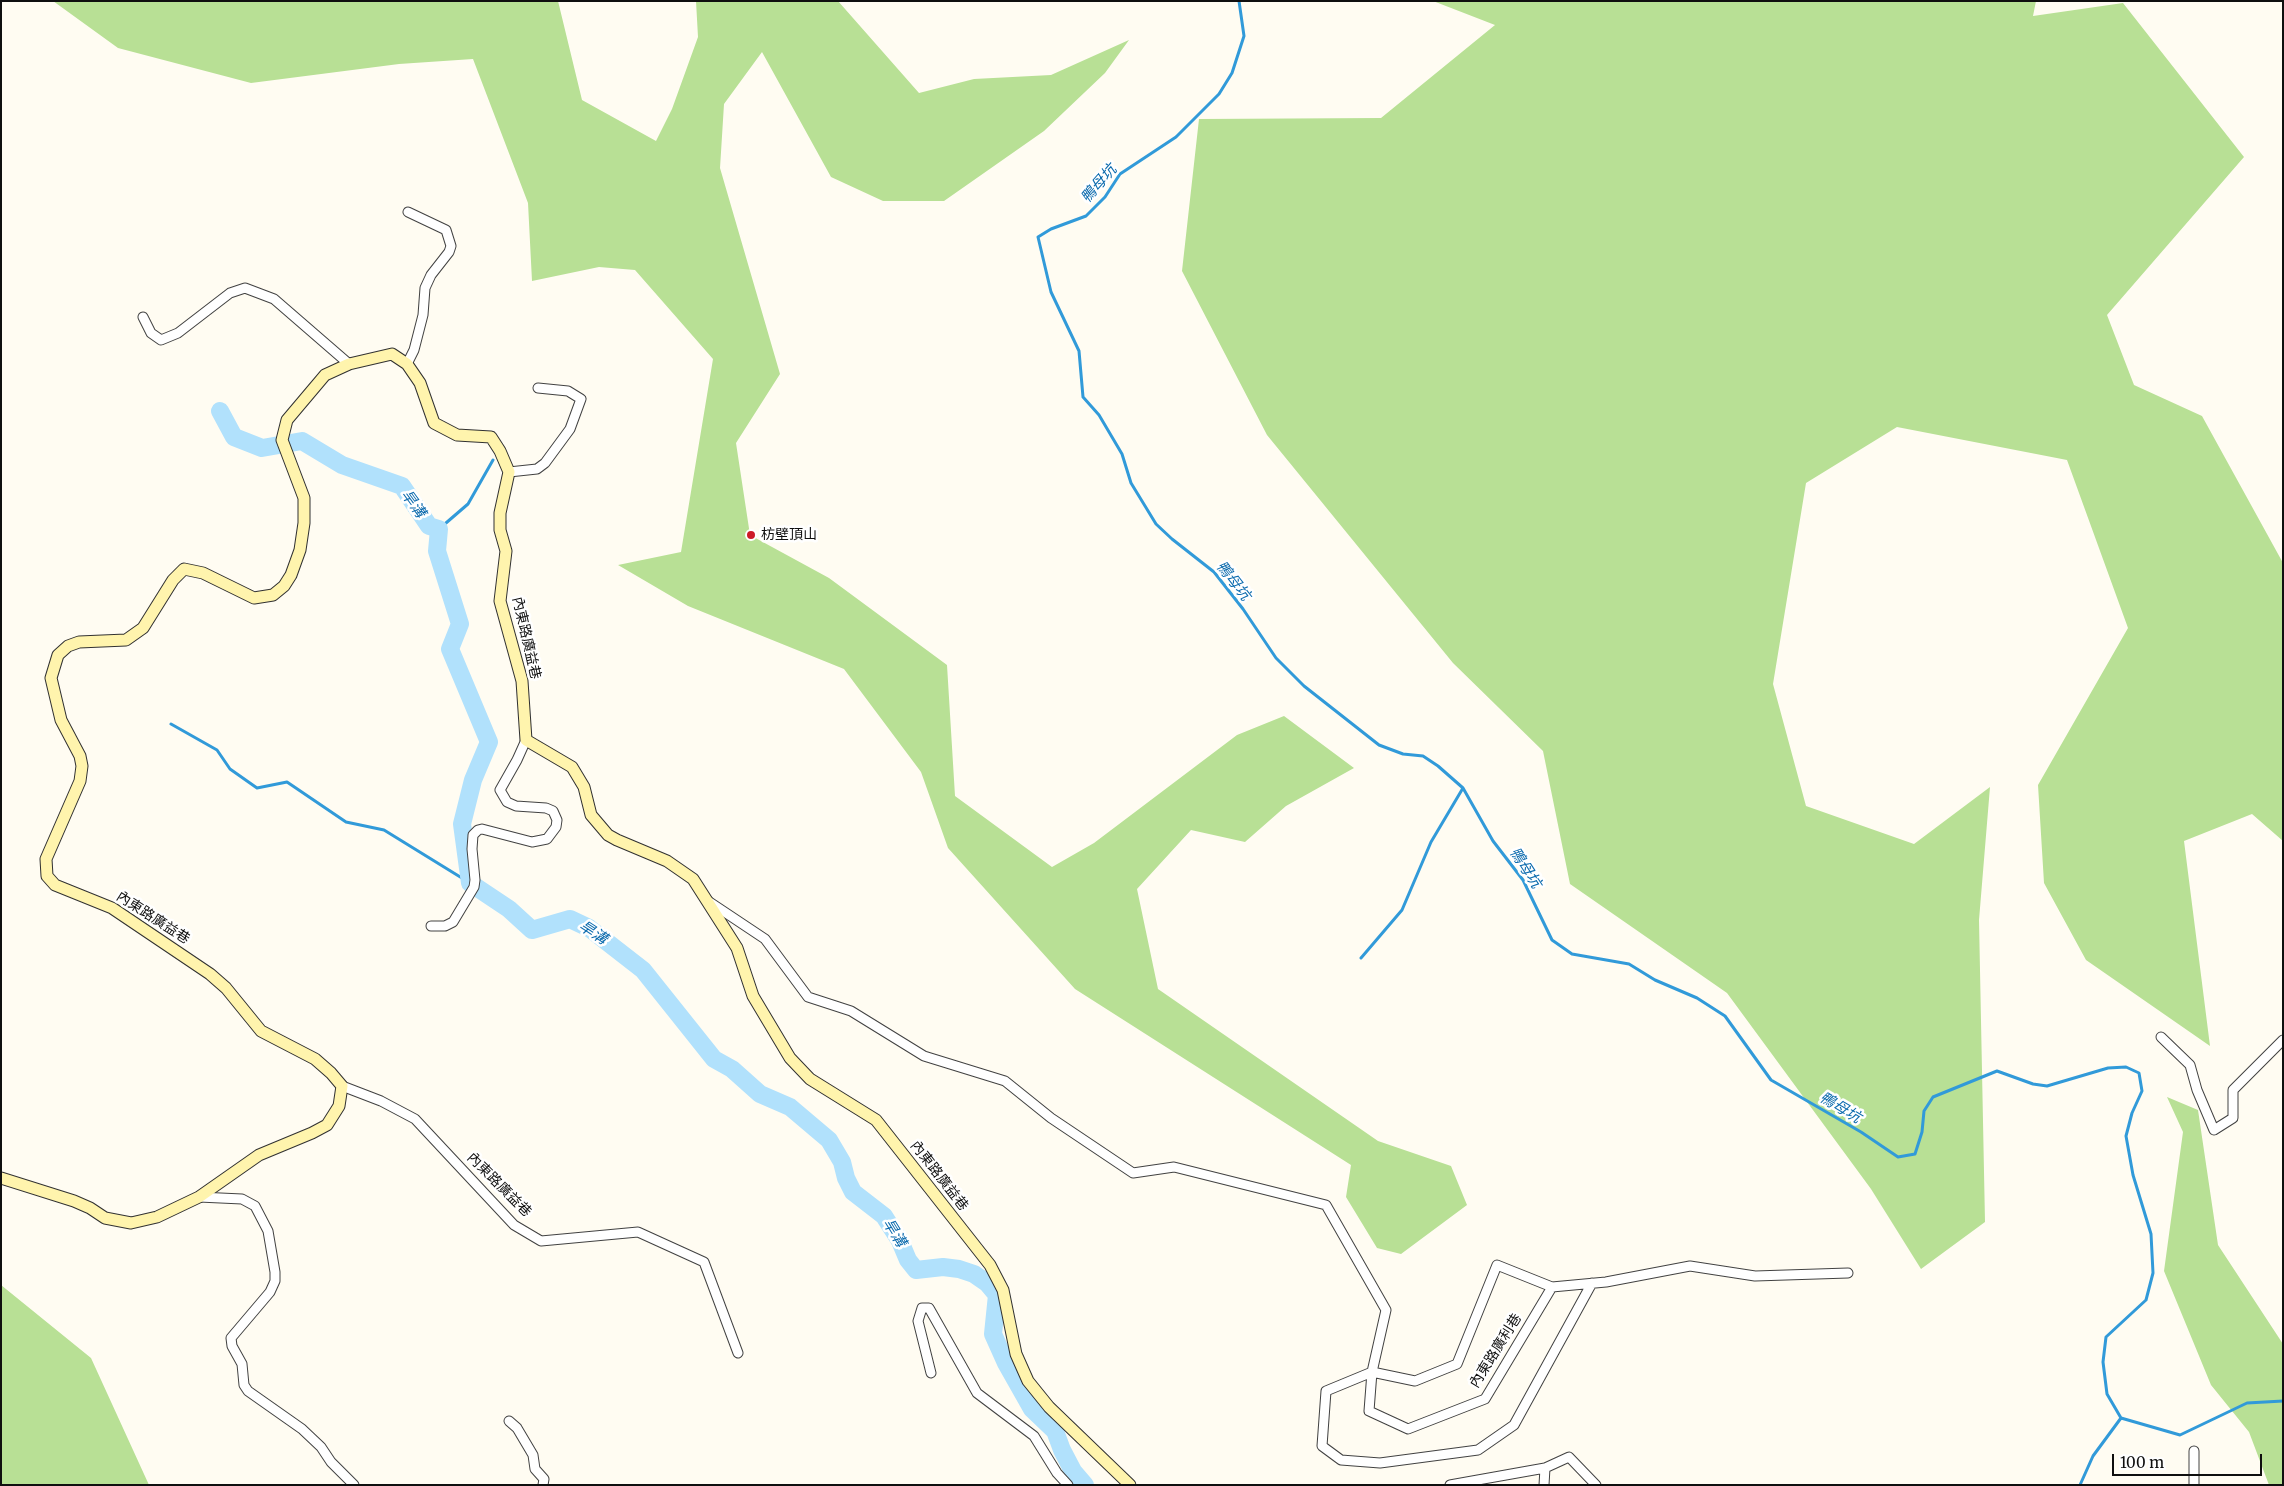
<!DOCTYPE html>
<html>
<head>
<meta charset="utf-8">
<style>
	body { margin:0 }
	#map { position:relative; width:2284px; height:1486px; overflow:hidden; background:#fffcf2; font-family:Merriweather,serif }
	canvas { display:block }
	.frame { position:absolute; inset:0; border:2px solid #0f0f0f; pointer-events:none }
	.scale { position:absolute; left:2112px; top:1454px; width:150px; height:22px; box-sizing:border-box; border:2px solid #0f0f0f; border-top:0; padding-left:6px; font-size:15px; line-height:18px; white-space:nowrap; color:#0f0f0f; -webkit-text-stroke:4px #fff; paint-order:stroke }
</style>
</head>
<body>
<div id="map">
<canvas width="2284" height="1486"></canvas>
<div class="frame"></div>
<div class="scale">100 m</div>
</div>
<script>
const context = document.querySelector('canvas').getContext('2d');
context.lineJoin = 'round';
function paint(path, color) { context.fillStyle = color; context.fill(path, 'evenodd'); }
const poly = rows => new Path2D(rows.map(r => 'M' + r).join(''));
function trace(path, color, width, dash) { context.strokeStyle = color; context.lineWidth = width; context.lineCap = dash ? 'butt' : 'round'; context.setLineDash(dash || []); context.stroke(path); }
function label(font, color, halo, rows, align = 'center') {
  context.font = font + ' Merriweather,"Noto Sans TC",serif'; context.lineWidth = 5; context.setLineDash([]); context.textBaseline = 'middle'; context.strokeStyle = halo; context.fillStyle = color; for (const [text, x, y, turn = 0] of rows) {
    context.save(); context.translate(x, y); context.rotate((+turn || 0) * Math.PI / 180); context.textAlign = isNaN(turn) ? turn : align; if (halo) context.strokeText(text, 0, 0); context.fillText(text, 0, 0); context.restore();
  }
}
const forest = poly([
	[53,1,558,1,582,100,656,141,672,109,698,37,696,1,838,1,919,93,974,79,1051,75,1129,40,1105,73,1044,131,944,201,883,201,831,177,762,52,724,104,720,168,780,374,736,443,750,535,829,578,947,665,955,796,1052,867,1094,843,1237,735,1284,716,1354,768,1286,806,1245,842,1191,830,1137,889,1158,989,1378,1141,1451,1166,1467,1205,1401,1254,1377,1248,1346,1197,1351,1165,1075,989,948,848,921,772,844,669,688,606,618,565,681,552,713,359,635,270,599,267,532,281,528,203,473,59,399,64,251,83,118,48],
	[1433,1,2036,1,2033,16,2123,3,2244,157,2107,315,2134,385,2202,416,2283,563,2283,841,2252,814,2184,841,2210,1046,2086,960,2044,883,2038,785,2128,628,2067,460,1897,427,1806,483,1773,684,1806,806,1914,844,1990,787,1979,920,1985,1222,1921,1269,1871,1189,1727,993,1570,884,1543,751,1453,663,1267,435,1182,271,1199,119,1381,118,1495,25],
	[2167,1097,2198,1110,2218,1245,2283,1344,2283,1485,2269,1485,2249,1432,2211,1385,2164,1271,2183,1132],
	[1,1285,91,1358,149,1485,1,1485]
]);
const stream = poly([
	[1239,1,1244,36,1232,73,1219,94,1176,137,1120,174,1105,197,1086,216,1051,229,1038,237,1051,292,1079,351,1083,397,1099,415,1122,454,1131,483,1156,524,1172,539,1214,572,1243,609,1276,658,1304,686,1379,745,1403,754,1423,756,1438,766,1463,788,1493,841,1523,880,1552,940,1572,954,1629,964,1655,980,1697,998,1725,1016,1771,1080,1861,1132,1898,1157,1915,1154,1922,1132,1924,1111,1933,1097,1997,1071,2033,1084,2047,1086,2108,1068,2126,1067,2139,1073,2142,1091,2132,1113,2126,1136,2133,1175,2151,1234,2153,1273,2146,1300,2106,1337,2103,1362,2107,1394,2121,1418],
	[439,529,468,504,493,460],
	[171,724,217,750,230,769,257,788,287,782,346,822,384,830,470,883],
	[1361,958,1402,910,1431,842,1463,788],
	[2080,1485,2093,1456,2121,1418,2180,1435,2247,1403,2283,1401]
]);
const river = poly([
	[220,411,234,437,262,448,302,441,342,465,402,486,429,526,439,529,437,551,460,624,450,649,489,742,473,780,462,824,470,883,509,909,532,930,570,919,589,928,643,970,714,1059,732,1069,760,1094,790,1107,829,1140,842,1162,846,1178,853,1192,884,1216,900,1241,908,1260,916,1270,943,1267,959,1269,974,1274,987,1283,997,1295,993,1334,1006,1363,1032,1409,1055,1431,1062,1450,1073,1471,1085,1485]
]);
const street = poly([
	[143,317,151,333,161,340,178,333,230,293,245,288,274,299,349,364],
	[407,364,414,350,423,315,425,288,431,275,449,252,451,246,446,230,408,212],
	[509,472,537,469,545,463,570,429,581,399,568,391,538,388],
	[708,901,765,939,808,997,851,1011,924,1056,1005,1081,1051,1118,1133,1173,1174,1167,1326,1205,1386,1310,1372,1372,1369,1411,1408,1429,1485,1399,1552,1287,1606,1282,1690,1266,1755,1276,1848,1273],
	[431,926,445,926,453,922,474,887,475,880,472,849,473,835,478,830,482,829,532,842,547,839,556,827,557,820,553,811,546,808,516,806,507,802,500,790,517,760,526,740],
	[2161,1037,2190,1065,2197,1090,2214,1130,2233,1118,2233,1090,2283,1040],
	[342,1086,381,1101,415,1119,514,1225,541,1241,638,1232,704,1262,738,1353],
	[199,1197,242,1199,255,1206,268,1231,275,1272,275,1281,270,1292,231,1338,232,1346,242,1364,244,1385,248,1391,302,1429,321,1447,331,1462,354,1485],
	[1552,1287,1497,1265,1457,1364,1415,1381,1372,1372,1326,1391,1322,1446,1341,1460,1380,1463,1478,1450,1514,1425,1592,1283],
	[931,1373,918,1321,922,1308,929,1308,977,1393,1034,1436,1057,1473,1068,1485],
	[509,1421,517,1428,533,1455,535,1469,544,1479,543,1485],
	[2194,1451,2194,1485],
	[1545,1468,1569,1457,1596,1485],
	[1450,1485,1545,1468,1544,1485]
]);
const secondary = poly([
	[1,1178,74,1201,90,1208,105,1218,131,1223,157,1217,199,1197,259,1155,312,1133,327,1125,339,1106,342,1086,331,1073,315,1059,261,1031,226,988,210,974,112,908,55,885,47,876,46,859,80,781,82,766,80,756,61,720,51,678,58,655,68,646,79,642,126,640,143,628,173,580,184,569,203,573,254,598,273,595,284,586,291,575,300,550,304,523,304,498,282,440,287,420,325,375,349,364,392,354,407,364,420,383,434,423,457,435,491,437,500,451,509,472,500,513,500,530,506,551,500,601,522,681,526,740,572,767,584,787,591,815,608,835,617,840,667,861,693,879,737,948,753,996,790,1058,810,1079,876,1120,990,1265,1003,1290,1016,1354,1028,1381,1049,1407,1130,1485]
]);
const markers = [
	[751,535,5,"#cd1a26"]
];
const poiNames = [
	["枋壁頂山",761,535]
];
const streetNames = [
	["內東路廣益巷",526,638,77],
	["內東路廣益巷",153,918,33],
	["內東路廣益巷",939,1176,52],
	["內東路廣益巷",499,1185,45],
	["內東路廣利巷",1496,1351,-58]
];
const waterNames = [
	["鴨母坑",1099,184,-49],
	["旱溝",413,504,54],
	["鴨母坑",1233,581,52],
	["鴨母坑",1525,868,57],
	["旱溝",593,933,33],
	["鴨母坑",1840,1108,31],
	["旱溝",894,1233,58]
];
paint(forest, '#b8e095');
trace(stream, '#319ad9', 3);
trace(river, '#b1e1fc', 18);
trace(street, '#424242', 11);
trace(secondary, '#313131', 13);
trace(street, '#fff', 9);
trace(secondary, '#fff4ad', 11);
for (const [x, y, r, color] of markers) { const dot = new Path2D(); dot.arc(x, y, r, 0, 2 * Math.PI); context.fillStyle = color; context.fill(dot); trace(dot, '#fff', 2); }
label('14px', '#0f0f0f', '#fff', poiNames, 'left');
label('14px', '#0f0f0f', '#fff', streetNames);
label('italic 15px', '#0c6bae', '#fff', waterNames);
</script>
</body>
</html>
